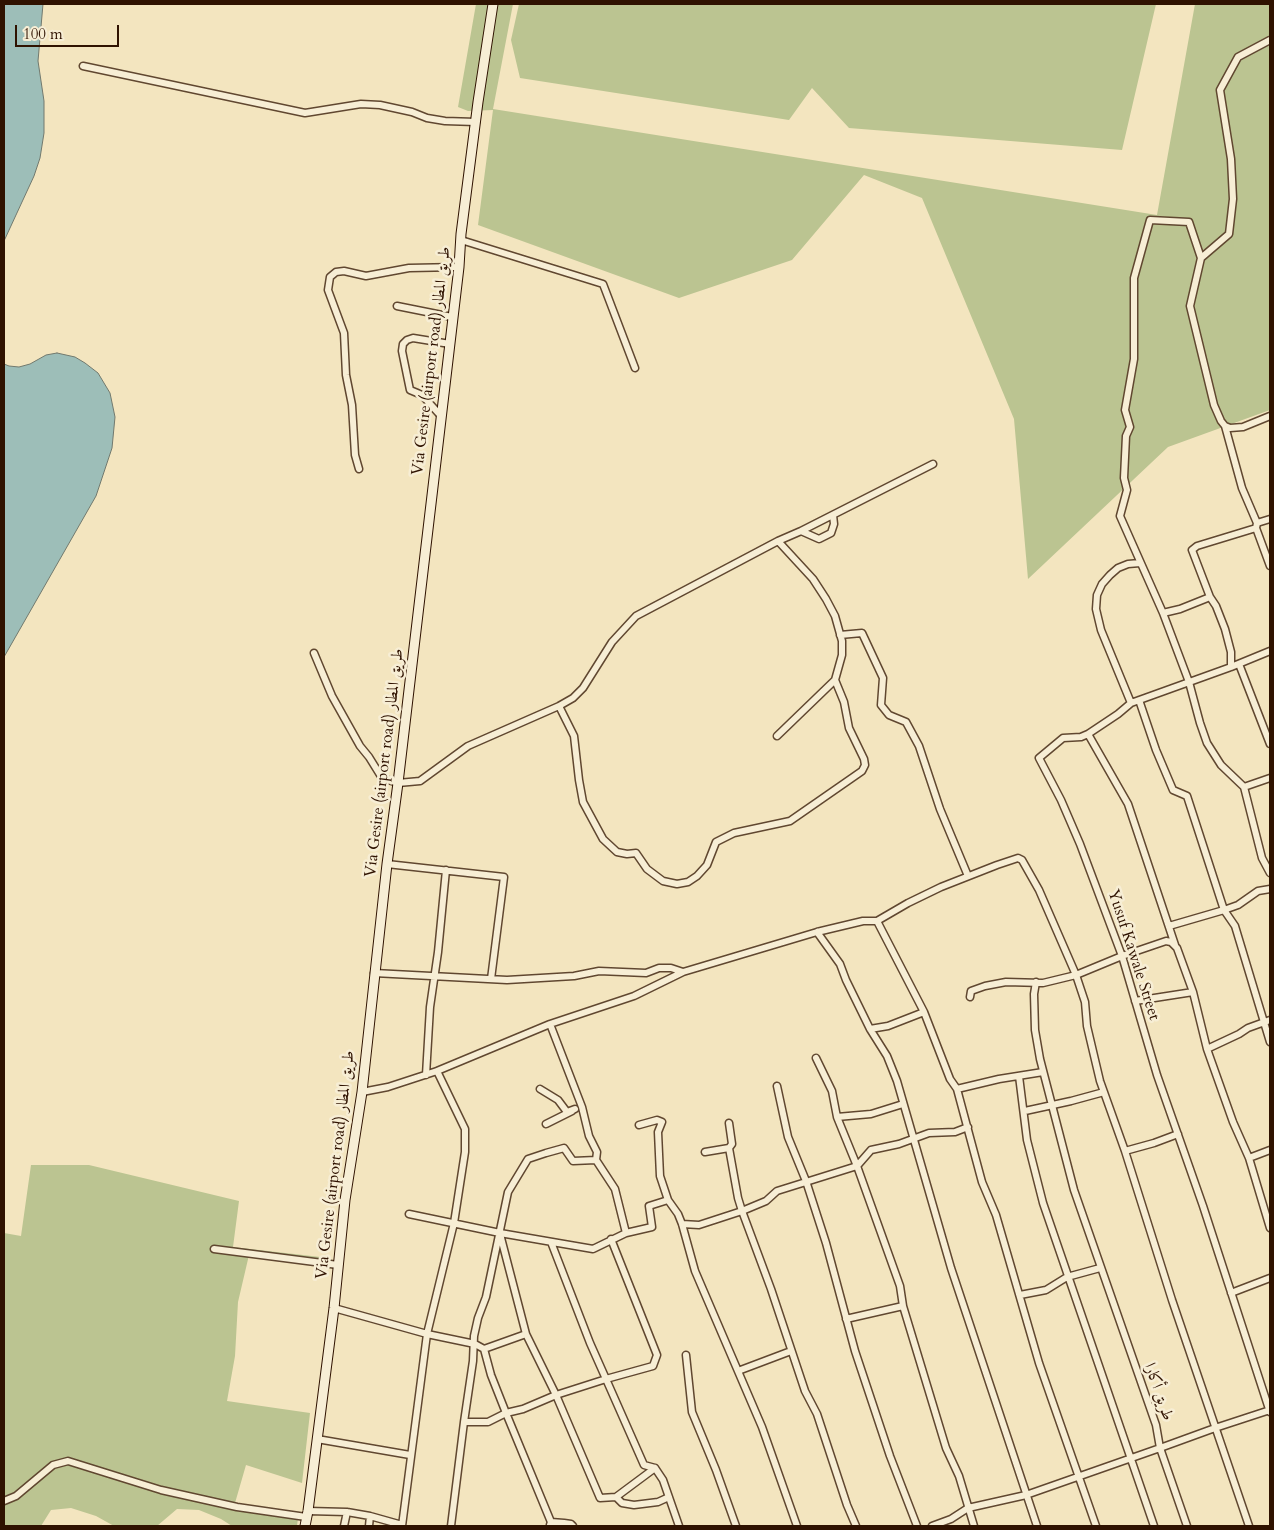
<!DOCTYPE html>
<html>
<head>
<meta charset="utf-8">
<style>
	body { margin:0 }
	#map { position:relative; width:1274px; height:1530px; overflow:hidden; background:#f3e5bf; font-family:Cardo,serif }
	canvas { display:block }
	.frame { position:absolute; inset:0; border:5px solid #2f1200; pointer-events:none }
	.scale { position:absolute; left:15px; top:25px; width:104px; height:22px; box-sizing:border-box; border:2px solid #2f1200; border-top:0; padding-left:6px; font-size:15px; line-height:18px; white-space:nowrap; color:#2f1200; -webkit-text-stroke:4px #f7eed5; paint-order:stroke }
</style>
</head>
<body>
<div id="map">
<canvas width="1274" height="1530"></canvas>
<div class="frame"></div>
<div class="scale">100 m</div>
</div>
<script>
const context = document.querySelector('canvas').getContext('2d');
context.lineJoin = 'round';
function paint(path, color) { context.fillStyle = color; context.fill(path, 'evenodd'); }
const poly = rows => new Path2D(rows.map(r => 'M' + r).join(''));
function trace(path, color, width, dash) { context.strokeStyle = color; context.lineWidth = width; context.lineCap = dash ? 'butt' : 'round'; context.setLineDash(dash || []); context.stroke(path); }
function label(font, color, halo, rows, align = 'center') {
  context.font = font + ' Cardo,Amiri,serif'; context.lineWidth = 5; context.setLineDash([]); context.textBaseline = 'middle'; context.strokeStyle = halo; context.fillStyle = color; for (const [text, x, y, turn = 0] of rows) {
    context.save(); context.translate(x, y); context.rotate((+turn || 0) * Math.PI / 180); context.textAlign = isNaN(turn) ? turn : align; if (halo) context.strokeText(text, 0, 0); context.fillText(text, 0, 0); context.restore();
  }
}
const green = poly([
	[476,4,513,4,493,109,1157,215,1195,4,1270,4,1270,410,1168,447,1028,579,1014,419,922,198,864,175,792,260,679,298,478,225,493,110,468,111,458,107],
	[519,4,1156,4,1122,150,849,128,812,88,789,120,520,78,511,40],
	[31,1165,89,1165,239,1201,233,1247,329,1258,328,1265,249,1255,238,1302,235,1356,227,1401,310,1413,302,1483,246,1465,235,1503,298,1518,297,1526,232,1526,221,1519,199,1510,177,1509,157,1526,114,1526,96,1516,71,1508,51,1510,41,1526,4,1526,4,1233,21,1236]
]);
const water = poly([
	[4,4,43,4,38,61,44,101,44,133,40,158,34,176,4,241,4,4],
	[57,353,75,357,85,363,98,373,110,393,115,417,112,448,96,496,4,657,4,364,9,366,19,367,30,364,46,355,57,353]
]);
const minor = poly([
	[83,66,305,113,361,104,380,105,412,112,427,118,445,121,476,122],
	[461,240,603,284,635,368],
	[1201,258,1229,234,1233,199,1231,159,1220,90,1238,57,1270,40],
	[397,306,452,317],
	[441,416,422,395,410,390,402,351,403,344,407,340,413,338,450,344],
	[1270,416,1243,427,1230,428,1225,426,1221,421,1214,405,1190,306,1201,258,1189,222,1150,220,1134,278,1134,359,1125,410,1130,427,1126,436,1124,478,1127,490,1120,516,1163,613,1189,682,1200,723,1207,743,1221,765,1244,787,1270,778],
	[1225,426,1242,488,1257,523,1256,528,1270,566],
	[359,469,355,455,352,405,346,375,344,333,328,290,330,277,336,272,344,271,366,276,409,268,459,267],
	[1257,523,1270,519],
	[801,531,819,539,831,533,834,524,833,515],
	[1210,597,1216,606,1225,629,1231,652,1231,667],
	[1163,613,1180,609,1210,597,1192,550,1197,546,1256,528],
	[840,635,862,633,883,678,881,705,889,715,906,722,919,746,940,809,968,876],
	[1270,651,1231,667,1131,703,1118,714,1088,734,1081,737,1063,738,1039,758,1061,800,1080,844,1122,956,1157,1075,1203,1206,1270,1412],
	[314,653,332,696,360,746,369,757,382,778,398,783,420,781,468,746,559,706,573,698,583,688,612,642,636,616,778,541,801,531,933,464],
	[1239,664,1270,744],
	[1139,700,1156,750,1173,790,1187,796,1224,910,1169,926],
	[1131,703,1101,630,1096,609,1097,595,1102,584,1110,575,1118,568,1128,564,1140,563],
	[559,706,574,736,579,780,583,802,603,839,617,852,627,854,636,853,647,869,663,881,677,884,688,882,697,876,707,865,716,842,734,833,790,821,862,771,865,765,864,759,849,728,844,702,835,680],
	[1088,734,1128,804,1175,945],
	[777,736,835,680,842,655,842,641,835,616,826,599,813,579,778,541],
	[1244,787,1262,858,1270,873],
	[387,864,504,877,491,979],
	[1270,889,1258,891,1238,905,1224,910,1235,926,1270,1042],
	[877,921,924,1012,950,1079,957,1089,982,1182,996,1215,1039,1363,1096,1526],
	[817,932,840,964,846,980,870,1029,887,1056,897,1081,951,1268,1037,1526],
	[374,973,507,980,574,976,599,971,646,973,659,968,671,968,683,972],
	[1036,982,1034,994,1035,1030,1040,1059,1074,1190,1156,1425,1160,1448,1187,1526],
	[970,997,971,991,985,986,1006,982,1043,983,1076,975,1122,956,1166,941,1171,942,1177,948,1193,992,1207,1049,1233,1122,1249,1158,1270,1228],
	[1135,1001,1193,992],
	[550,1024,582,1107,589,1136,597,1152,596,1160,615,1189,626,1233],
	[870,1029,888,1026,924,1012],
	[1207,1049,1239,1034,1248,1028,1270,1020],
	[816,1058,832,1091,837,1117,857,1166,900,1286,903,1306,946,1448,959,1476,974,1526],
	[426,1075,430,1007,438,952,446,870],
	[1019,1076,1027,1140,1043,1203,1154,1526],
	[777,1086,788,1137,806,1181,826,1243,855,1351,890,1456,917,1526],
	[540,1089,558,1100,567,1112,575,1109],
	[957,1089,999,1079,1043,1072],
	[362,1092,388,1087,437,1071,550,1024,634,996,683,972,817,932,863,921,877,921,908,903,941,887,997,865,1018,858,1022,860,1039,890,1076,975,1085,1002,1087,1026,1100,1081,1125,1151,1172,1300,1249,1526],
	[1025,1111,1071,1101,1104,1092],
	[837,1117,871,1114,903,1104],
	[729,1123,732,1144,729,1148,738,1198,742,1211,771,1289,805,1391,817,1414,847,1505,856,1526],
	[546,1124,572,1111],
	[639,1125,657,1120,662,1122,658,1132,660,1176,668,1200,678,1214,682,1224,695,1271,762,1427,797,1526],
	[1125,1151,1154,1143,1178,1134],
	[705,1152,729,1148],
	[1249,1158,1270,1150],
	[409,1214,500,1233,593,1249,626,1233,652,1227,649,1206,668,1200],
	[682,1224,699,1225,742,1211,766,1201,777,1191,857,1166,871,1150,899,1144,929,1133,955,1132,968,1127],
	[500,1234,526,1334,556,1395,600,1498,616,1497,655,1468,663,1480,679,1526],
	[551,1242,590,1343,606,1379,653,1366,657,1355,611,1239],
	[214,1249,338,1265],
	[1231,1293,1270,1278],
	[1020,1295,1046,1290,1067,1277,1100,1268],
	[334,1308,427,1334,475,1344,484,1349,491,1375,506,1413,551,1522],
	[846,1319,903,1306],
	[484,1349,526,1334],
	[686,1355,692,1412,716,1470,736,1526],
	[738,1371,791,1351],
	[464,1422,488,1422,506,1413,523,1409,556,1395,606,1379,644,1465,655,1468],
	[317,1439,410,1455],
	[616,1497,622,1503,634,1505,658,1502,669,1497],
	[4,1501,16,1496,53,1465,68,1461,161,1490,237,1507,306,1517],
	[308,1511,347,1512,370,1516,402,1525],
	[550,1525,551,1522,564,1523,571,1524,573,1526],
	[344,1526,347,1512],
	[369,1526,370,1516],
	[402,1526,427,1334,454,1223,465,1152,465,1129,437,1071],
	[451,1526,464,1422,473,1361,474,1336,478,1318,486,1297,508,1192,528,1159,546,1153,564,1148,573,1161,596,1160],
	[932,1526,951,1519,968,1508,1026,1495,1160,1448,1215,1428,1270,1410]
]);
const secondary = poly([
	[305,1526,308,1511,334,1308,345,1200,362,1092,387,864,398,783,459,267,461,234,478,102,493,4]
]);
const streetNames = [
	["Via Gesire (airport road) طريق المطار",432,361,-83],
	["Via Gesire (airport road) طريق المطار",385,763,-83],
	["Yusuf Kawale Street",1133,955,72],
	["Via Gesire (airport road) طريق المطار",336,1165,-83],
	["طريق أكارا",1158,1392,71]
];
paint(green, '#bbc491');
paint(water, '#9dbeb8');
trace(water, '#71796e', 1);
trace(minor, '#604730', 9);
trace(secondary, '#2f1200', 11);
trace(minor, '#f7eed5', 6);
trace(secondary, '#f7eed5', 9);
label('16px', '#2f1200', '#f7eed5', streetNames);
</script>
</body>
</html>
